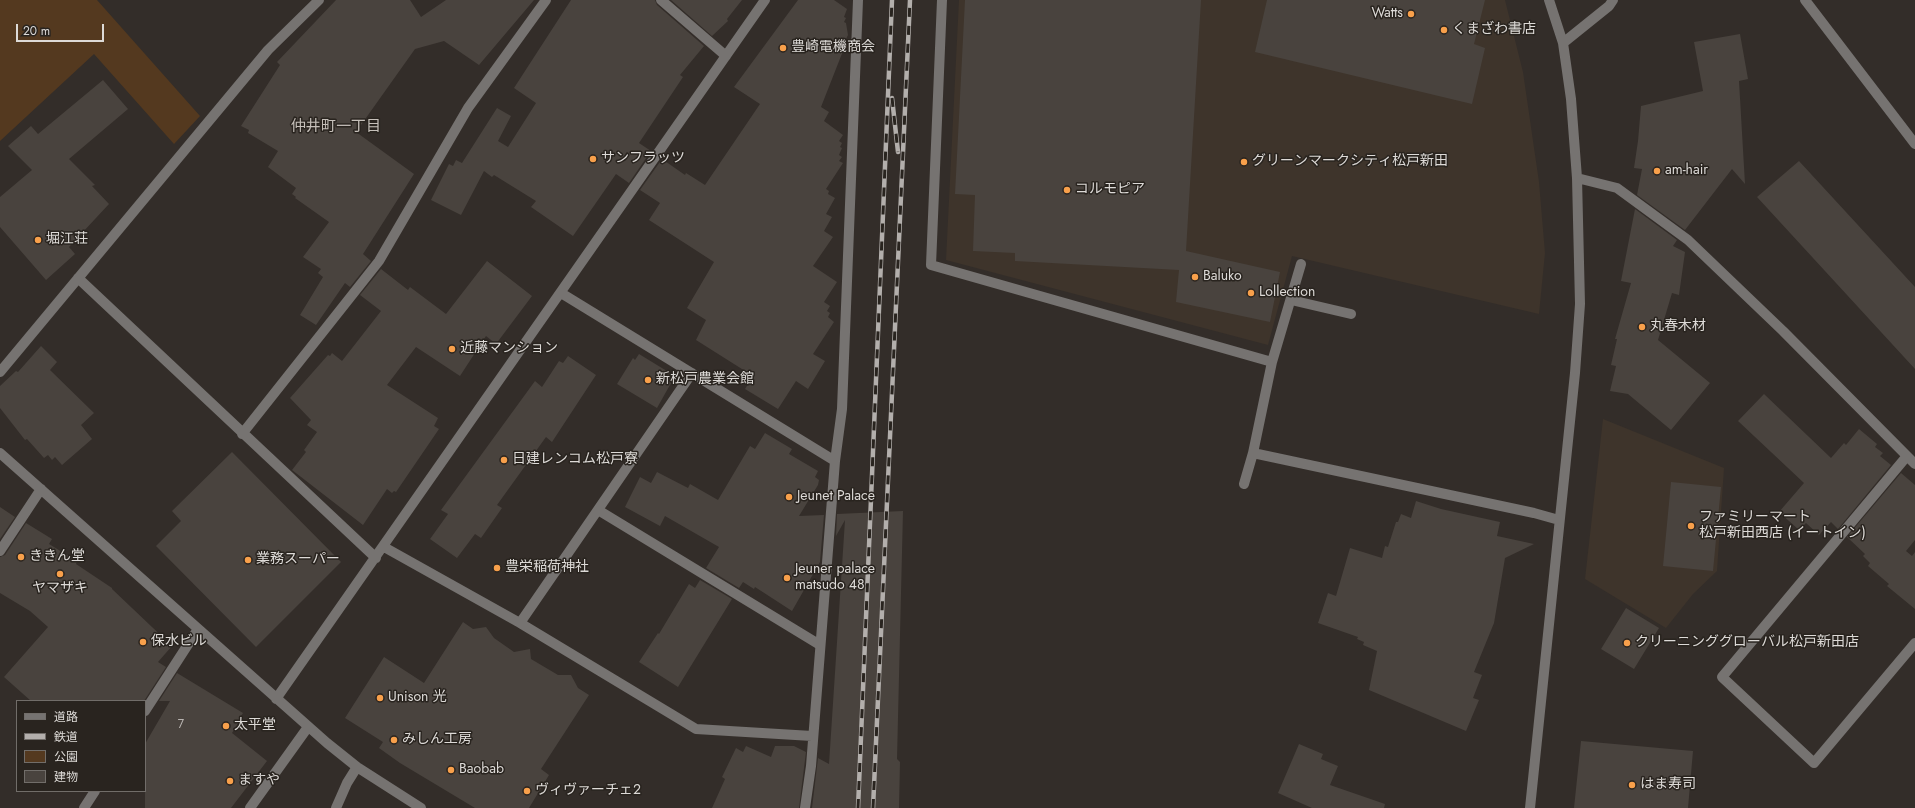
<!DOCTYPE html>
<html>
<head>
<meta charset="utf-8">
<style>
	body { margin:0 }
	#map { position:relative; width:1915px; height:808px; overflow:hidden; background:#332d29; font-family:Jost,"Noto Sans JP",sans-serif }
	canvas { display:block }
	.legend { position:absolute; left:16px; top:700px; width:130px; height:92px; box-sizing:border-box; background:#29241f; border:1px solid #716d69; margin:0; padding:5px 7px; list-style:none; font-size:12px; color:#dddad7 }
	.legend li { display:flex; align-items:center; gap:8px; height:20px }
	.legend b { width:20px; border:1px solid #716d69 }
	.scale { position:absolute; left:16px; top:24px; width:88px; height:18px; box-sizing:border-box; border:2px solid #dddad7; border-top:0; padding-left:5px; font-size:12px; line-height:14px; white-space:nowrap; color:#dddad7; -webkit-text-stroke:3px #29241f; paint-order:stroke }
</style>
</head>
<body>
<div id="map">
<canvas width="1915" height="808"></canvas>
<ul class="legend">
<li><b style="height:5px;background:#767371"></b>道路</li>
<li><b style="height:5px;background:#b3afac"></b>鉄道</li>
<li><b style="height:11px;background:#54391f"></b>公園</li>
<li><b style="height:11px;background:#49433e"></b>建物</li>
</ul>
<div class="scale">20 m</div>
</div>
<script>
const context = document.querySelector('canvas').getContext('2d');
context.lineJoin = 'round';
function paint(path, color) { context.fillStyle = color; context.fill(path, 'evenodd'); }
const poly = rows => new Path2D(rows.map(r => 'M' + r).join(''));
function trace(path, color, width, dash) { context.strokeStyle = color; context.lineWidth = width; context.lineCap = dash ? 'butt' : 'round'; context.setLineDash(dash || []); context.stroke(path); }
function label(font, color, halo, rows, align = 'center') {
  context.font = font + ' Jost,"Noto Sans JP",sans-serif'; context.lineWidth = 3; context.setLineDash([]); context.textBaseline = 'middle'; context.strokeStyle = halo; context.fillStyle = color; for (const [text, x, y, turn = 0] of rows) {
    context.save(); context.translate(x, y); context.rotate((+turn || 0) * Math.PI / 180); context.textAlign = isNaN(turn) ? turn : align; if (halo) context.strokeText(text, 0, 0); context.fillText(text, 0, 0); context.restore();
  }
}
const built = poly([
	[959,0,1505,0,1523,72,1539,182,1545,253,1539,314,1292,256,1268,345,946,260],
	[1603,419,1724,468,1717,571,1693,594,1666,628,1585,579]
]);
const green = poly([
	[0,0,97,0,200,116,174,144,94,54,0,141]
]);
const building = poly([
	[336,0,410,0,421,17,446,0,534,0,479,65,444,41,415,49,356,132,414,174,363,254,371,261,350,287,345,283,316,325,300,315,323,277,318,273,321,269,303,257,329,222,295,198,296,197,292,194,296,188,268,167,278,151,248,133,249,130,241,126,280,65,277,62],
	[571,0,655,0,657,5,704,46,680,75,683,77,639,143,651,151,629,183,616,174,573,236,531,207,536,201,494,175,492,177,484,171,461,215,431,200,449,164,453,166,456,160,462,163,497,108,511,116,498,141,508,147,536,103,514,88],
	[671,0,742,0,727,19,728,21,712,36],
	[798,0,834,0,847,9,844,17,846,18,844,22,846,23,848,35,841,49,843,51,821,107,829,112,824,121,843,135,839,141,842,143,840,147,842,148,839,155,842,157,839,161,843,163,826,189,829,191,828,194,835,198,826,214,832,217,824,231,833,237,813,266,837,282,824,302,830,306,827,311,830,313,828,317,834,322,813,354,825,361,808,389,796,381,778,409,745,389,753,376,696,340,706,320,687,308,714,262,649,220,660,203,640,190,662,159,685,175,686,173,705,185,760,104,734,87],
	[965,0,1201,0,1186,251,1280,272,1270,322,1176,302,1179,270,1015,261,1015,253,973,251,975,195,955,194],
	[1267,0,1485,0,1474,44,1485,48,1472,104,1255,52],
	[1740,34,1748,79,1739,81,1745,184,1732,169,1685,230,1637,195,1642,169,1634,168,1638,141,1641,106,1703,91,1694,42],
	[103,80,128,109,69,159,95,185,92,186,109,204,69,247,75,254,46,280,0,227,0,197,32,170,8,146,31,126,38,134],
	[1799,161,1915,287,1915,369,1757,197],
	[1635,209,1677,240,1673,246,1685,252,1679,295,1672,293,1658,340,1710,383,1671,430,1628,394,1610,391,1616,366,1611,365,1617,339,1615,339,1631,283,1621,281],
	[487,261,532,296,496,344,486,336,460,376,416,347,387,385,438,418,434,426,439,429,396,492,394,491,392,493,387,489,363,525,292,470,306,452,304,450,317,432,307,425,311,420,290,398,328,355,330,356,332,353,342,361,381,311,360,295,381,269,408,290,410,287,446,314],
	[41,346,57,362,50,370,94,413,81,425,92,439,62,465,55,457,52,460,48,455,44,458,27,439,25,440,0,408,0,386,16,371,18,372],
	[639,354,675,376,657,408,617,384,633,358,635,360],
	[568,356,596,375,552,442,546,437,497,505,502,508,481,538,475,534,457,558,430,539,448,514,441,510,535,381,542,387,559,361,563,363],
	[1764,394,1831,458,1844,443,1846,445,1859,429,1877,444,1875,447,1883,453,1880,456,1891,465,1838,529,1831,522,1819,535,1806,523,1799,530,1779,512,1804,483,1738,421],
	[765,433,792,449,789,454,818,471,815,477,819,480,818,485,799,516,824,515,820,562,792,611,755,587,754,589,743,582,739,588,706,568,719,547,665,516,660,526,625,507,640,477,651,483,657,472,688,488,690,484,718,500,750,446,755,449],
	[232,452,341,562,256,647,156,546,181,521,172,511],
	[1901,473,1915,485,1915,540,1906,551,1912,556,1915,552,1915,609,1887,586,1889,584,1868,566,1870,563,1863,556,1865,554,1847,537],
	[1671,482,1721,487,1713,571,1663,566],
	[1416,501,1441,509,1500,522,1497,536,1534,544,1505,558,1494,623,1474,672,1482,675,1473,698,1479,700,1466,731,1369,690,1377,651,1363,645,1364,642,1357,639,1358,637,1318,623,1328,593,1336,596,1350,548,1382,558,1385,546,1388,547,1396,522,1398,522,1401,514,1411,518],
	[0,507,15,517,0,539],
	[903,511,897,759,900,762,899,808,812,808,818,758,829,764,845,520,836,536,837,514],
	[26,523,52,539,49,544,77,561,76,564,112,588,112,589,172,646,158,662,166,667,144,701,31,701,4,677,48,627,30,611,0,593,0,557,5,555],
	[700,580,732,599,678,687,639,662,658,633,659,634,689,584,695,588],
	[1626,608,1659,628,1634,669,1601,649],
	[463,622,473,629,486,627,494,638,514,652,530,649,531,659,558,675,571,675,578,688,589,695,541,769,549,775,529,808,475,808,400,763,379,748,383,742,345,718,384,657,424,683],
	[177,673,243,713,241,716,242,717,232,733,267,761,231,808,145,808,145,744,170,701,159,701],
	[1581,741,1693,751,1688,808,1574,808],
	[1299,744,1323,754,1321,759,1338,766,1330,785,1385,804,1384,808,1312,808,1278,793],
	[746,746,771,757,775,746,794,746,806,752,799,808,712,808,725,779,722,777,736,748,743,752]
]);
const minor = poly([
	[661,0,726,56],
	[942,0,931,265,1272,362,1253,453,1534,513,1559,520],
	[1805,0,1915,144],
	[1563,43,1609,6,1613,0],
	[1577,178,1617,188,1688,240,1783,331,1915,464],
	[78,278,376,558],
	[561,293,835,461],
	[1291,300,1351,314],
	[1272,362,1301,264],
	[0,372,268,50,319,0],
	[242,434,379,261,468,108,546,0],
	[0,453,327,743,357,767,421,808],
	[1907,456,1722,677,1814,763,1915,643],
	[1244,484,1253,453],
	[598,510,820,645],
	[384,547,520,623,696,729,812,736],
	[0,551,41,489],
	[520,623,692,373],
	[276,699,765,0],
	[145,711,198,629],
	[84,808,95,791],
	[250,808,308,727],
	[336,808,347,783,357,767],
	[805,808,811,766,835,461,842,409,858,0],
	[1530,808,1575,373,1580,304,1577,178,1571,99,1563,43,1549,0]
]);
const rail = poly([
	[892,98,898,152],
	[858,808,892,0],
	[873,808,910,0]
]);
const markers = [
	[1411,14,4,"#f8a04b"],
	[1444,30,4,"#f8a04b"],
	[783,48,4,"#f8a04b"],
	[593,159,4,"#f8a04b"],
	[1244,162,4,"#f8a04b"],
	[1657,171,4,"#f8a04b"],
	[1067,190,4,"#f8a04b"],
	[38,240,4,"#f8a04b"],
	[1195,277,4,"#f8a04b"],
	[1251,293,4,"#f8a04b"],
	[1642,327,4,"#f8a04b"],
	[452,349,4,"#f8a04b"],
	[648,380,4,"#f8a04b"],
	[504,460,4,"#f8a04b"],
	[789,497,4,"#f8a04b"],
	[1691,526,4,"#f8a04b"],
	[21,557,4,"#f8a04b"],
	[248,560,4,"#f8a04b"],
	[497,568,4,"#f8a04b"],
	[60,574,4,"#f8a04b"],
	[787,578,4,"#f8a04b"],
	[143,642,4,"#f8a04b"],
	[1627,643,4,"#f8a04b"],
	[380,698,4,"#f8a04b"],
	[226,726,4,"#f8a04b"],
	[394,740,4,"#f8a04b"],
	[451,770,4,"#f8a04b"],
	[230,781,4,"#f8a04b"],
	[1632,785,4,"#f8a04b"],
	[527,791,4,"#f8a04b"]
];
const numberNames = [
	["7",181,725]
];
const poiNames = [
	["Watts",1403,14,"right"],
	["くまざわ書店",1452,30],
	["豊崎電機商会",791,48],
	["サンフラッツ",601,159],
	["グリーンマークシティ松戸新田",1252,162],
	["am-hair",1665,171],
	["コルモピア",1075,190],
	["堀江荘",46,240],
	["Baluko",1203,277],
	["Lollection",1259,293],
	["丸春木材",1650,327],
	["近藤マンション",460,349],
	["新松戸農業会館",656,380],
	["日建レンコム松戸寮",512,460],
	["Jeunet Palace",797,497],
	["ファミリーマート",1699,518],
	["松戸新田西店 (イートイン)",1699,534],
	["ききん堂",29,557],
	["業務スーパー",256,560],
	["豊栄稲荷神社",505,568],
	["Jeuner palace",795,570],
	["matsudo 48",795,586],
	["ヤマザキ",60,589,"center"],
	["保水ビル",151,642],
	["クリーニンググローバル松戸新田店",1635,643],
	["Unison 光",388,698],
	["太平堂",234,726],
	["みしん工房",402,740],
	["Baobab",459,770],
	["ますや",238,781],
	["はま寿司",1640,785],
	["ヴィヴァーチェ2",535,791]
];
const neighbourhoodNames = [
	["仲井町一丁目",336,127]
];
paint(built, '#3e342b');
paint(green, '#54391f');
paint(building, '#49433e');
trace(minor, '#767371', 10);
trace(rail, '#b3afac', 4.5);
trace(rail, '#29241f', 3, [9]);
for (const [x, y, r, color] of markers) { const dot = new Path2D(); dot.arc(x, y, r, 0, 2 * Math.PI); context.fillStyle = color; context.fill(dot); trace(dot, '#29241f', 1.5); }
label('12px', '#b8b4b1', null, numberNames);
label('14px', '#dddad7', '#29241f', poiNames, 'left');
label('15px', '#c6c0ba', '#29241f', neighbourhoodNames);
</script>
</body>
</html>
